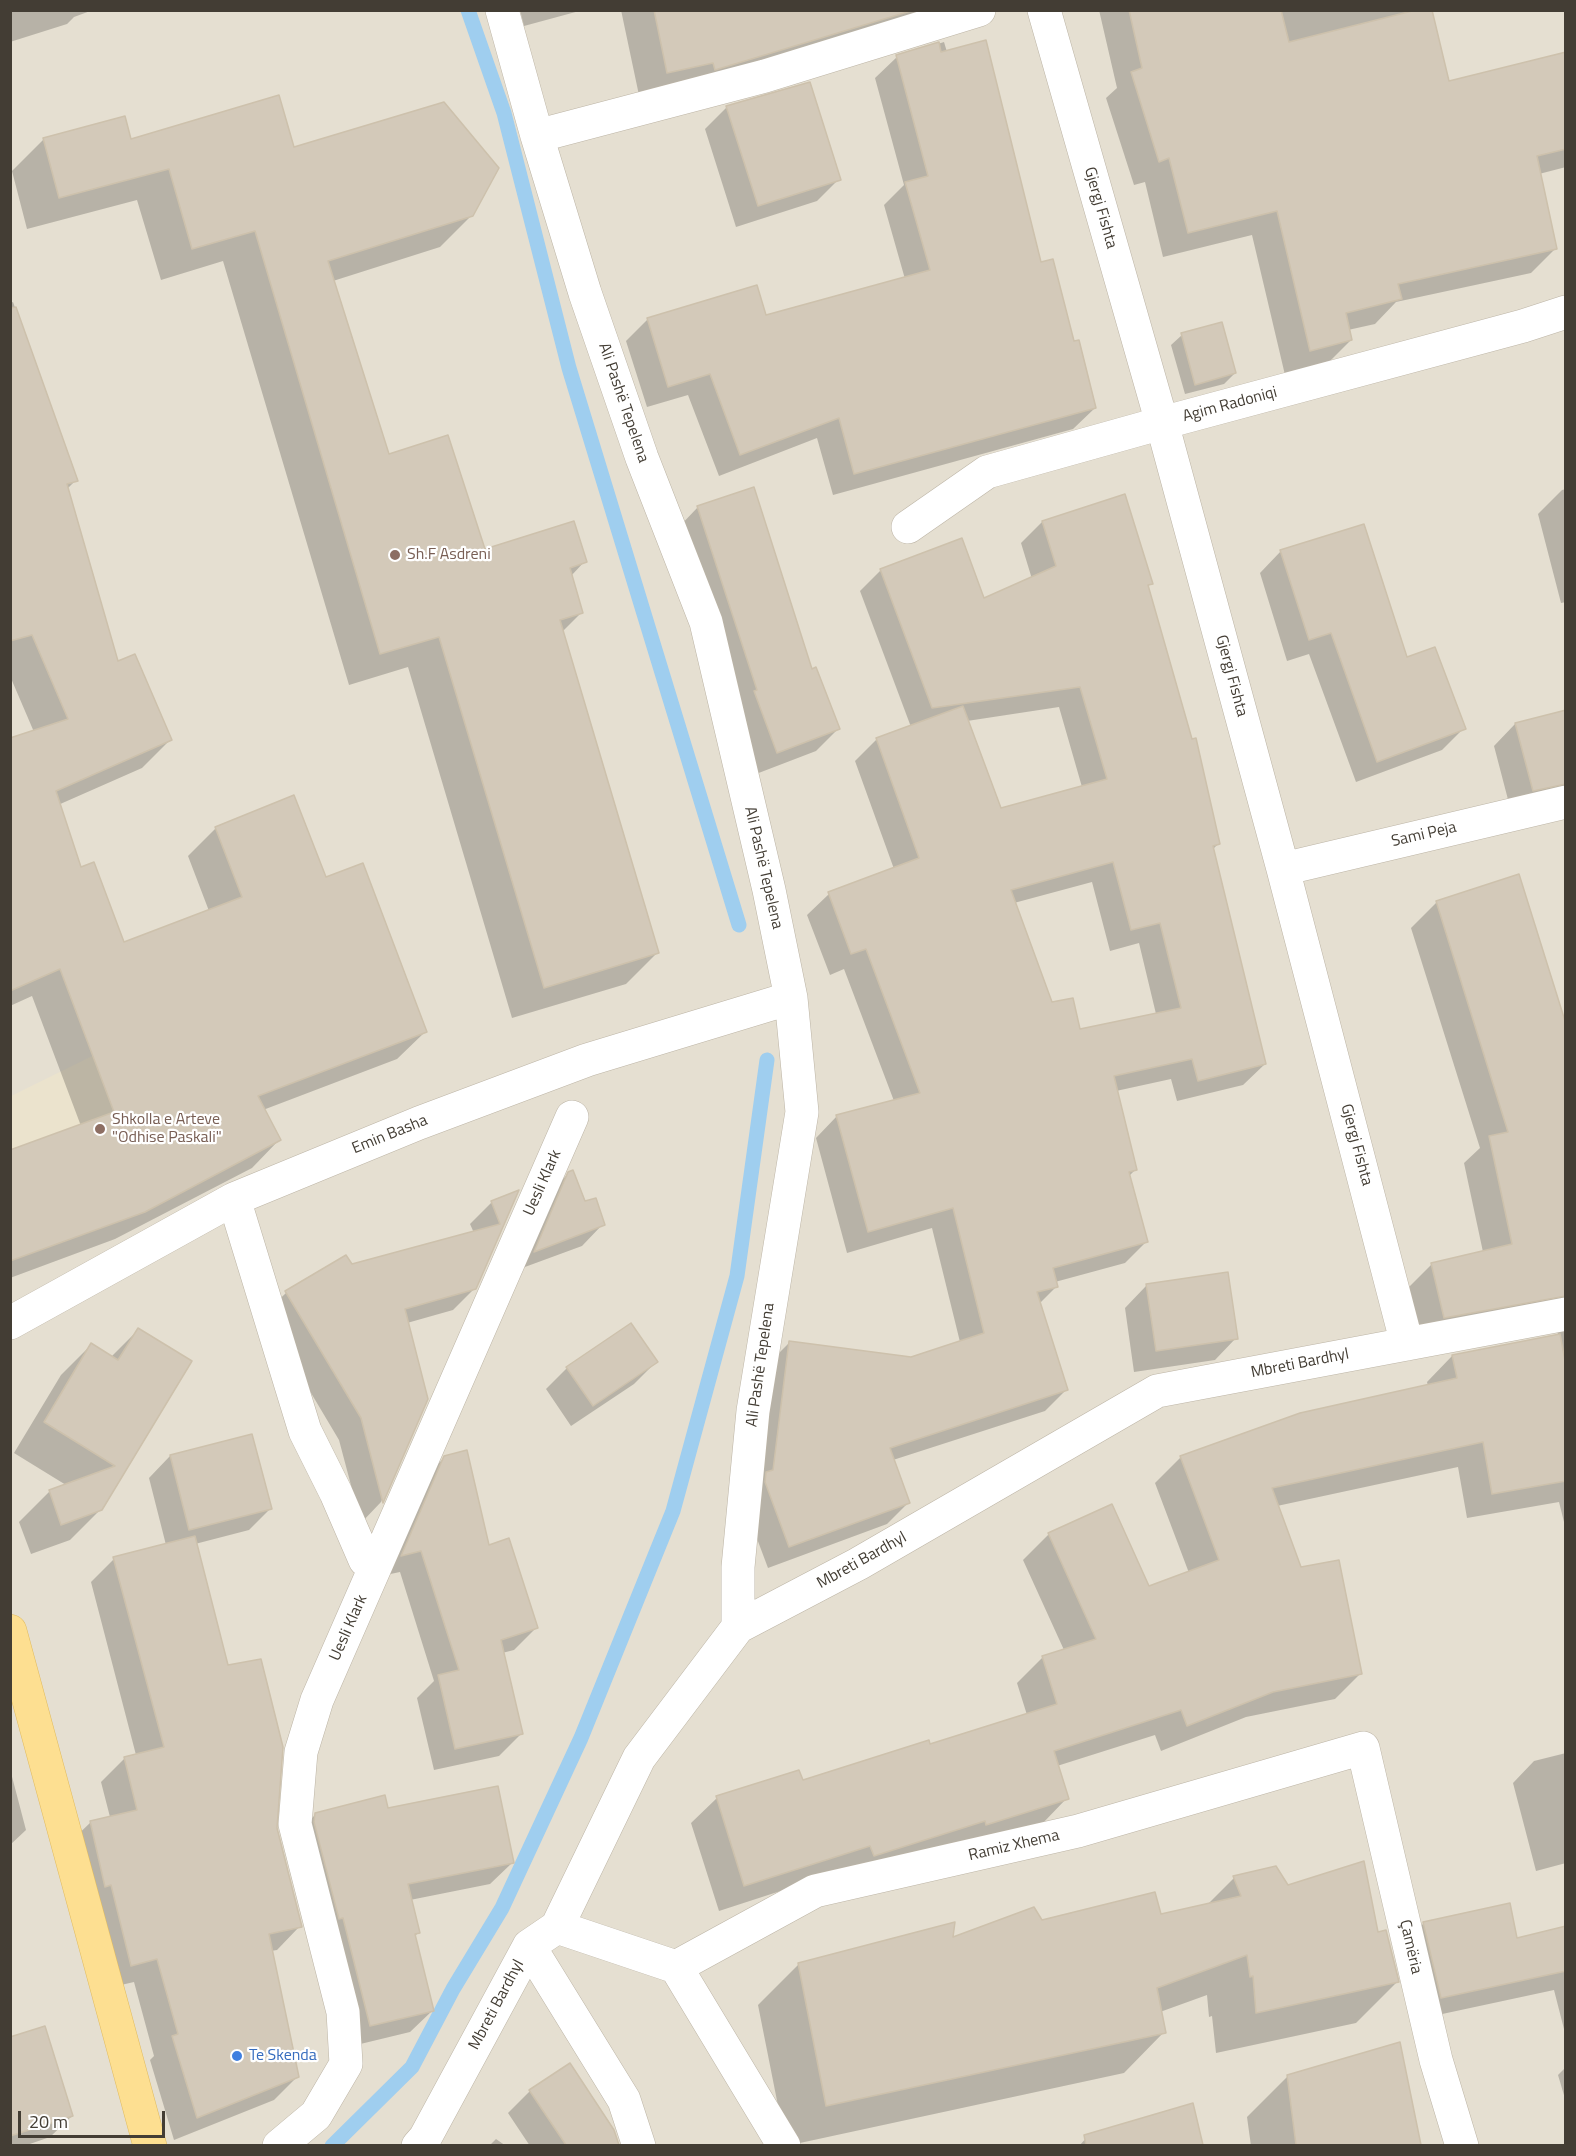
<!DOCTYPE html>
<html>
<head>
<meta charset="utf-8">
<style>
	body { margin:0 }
	#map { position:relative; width:1576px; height:2156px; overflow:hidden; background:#f1ede3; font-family:"Titillium Web",sans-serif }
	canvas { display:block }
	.frame { position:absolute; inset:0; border:12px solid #433d34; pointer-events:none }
	.scale { position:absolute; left:18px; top:2111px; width:147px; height:27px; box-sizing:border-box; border:3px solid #433d34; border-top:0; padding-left:8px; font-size:18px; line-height:21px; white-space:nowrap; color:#433d34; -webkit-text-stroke:4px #fff; paint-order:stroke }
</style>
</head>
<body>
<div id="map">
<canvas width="1576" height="2156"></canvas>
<div class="frame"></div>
<div class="scale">20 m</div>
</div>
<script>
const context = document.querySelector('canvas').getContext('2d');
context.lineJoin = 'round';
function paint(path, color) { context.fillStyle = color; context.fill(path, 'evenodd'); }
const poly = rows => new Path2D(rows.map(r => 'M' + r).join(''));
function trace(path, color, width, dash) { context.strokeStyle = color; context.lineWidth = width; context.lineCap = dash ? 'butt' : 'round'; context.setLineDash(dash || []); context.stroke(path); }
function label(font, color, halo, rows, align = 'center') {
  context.font = font + ' "Titillium Web",sans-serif'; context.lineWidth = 4.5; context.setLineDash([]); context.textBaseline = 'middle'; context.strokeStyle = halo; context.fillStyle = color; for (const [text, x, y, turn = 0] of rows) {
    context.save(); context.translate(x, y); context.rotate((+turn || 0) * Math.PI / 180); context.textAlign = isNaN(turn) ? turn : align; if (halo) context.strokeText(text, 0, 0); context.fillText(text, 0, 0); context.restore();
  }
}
const residential = poly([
	[11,11,1565,11,1565,2145,11,2145]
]);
const education = poly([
	[137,1034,206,1162,11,1260,11,1096]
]);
const shadow = poly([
	[10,10,93,10,74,17,67,24,10,42],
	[520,10,583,10,524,26],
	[621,10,927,10,640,100],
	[1099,10,1431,10,1448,83,1566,54,1566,167,1539,174,1556,248,1531,273,1396,302,1375,324,1348,330,1351,340,1326,365,1285,375,1252,235,1163,257,1145,182,1134,185,1106,98,1117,88],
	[944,42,947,52,1073,343,1095,408,1073,429,833,495,817,438,719,476,688,395,647,407,626,341,648,319,765,317,905,279,884,205,904,185,875,78,897,57],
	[727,107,839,179,817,201,736,227,705,129],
	[44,139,293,149,472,215,440,247,333,281,388,456,484,551,585,561,571,576,582,612,562,632,658,952,626,984,512,1018,408,667,349,685,223,261,161,280,137,200,27,229,12,171],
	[13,302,76,480,67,489,117,663,170,740,142,768,58,805,80,869,123,944,209,911,188,856,216,828,326,879,425,1032,397,1059,263,1110,279,1140,252,1168,115,1239,10,1278,10,1152,81,1126,32,996,10,1006,10,740,34,732,10,676,10,303],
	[1182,335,1235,373,1224,384,1185,394,1171,345],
	[1566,489,1566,602,1561,603,1538,514,1562,490],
	[698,507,811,671,838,729,816,751,756,774,677,529],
	[1042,522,1151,583,1147,588,1219,843,1212,850,1265,1064,1243,1085,1177,1101,1171,1079,1116,1091,1136,1169,1129,1176,1146,1242,1125,1263,1055,1282,1056,1287,1039,1304,1066,1390,1045,1411,893,1460,908,1503,887,1524,768,1568,744,1504,768,1364,790,1342,911,1358,960,1342,932,1228,847,1253,816,1138,837,1116,894,1101,844,969,830,975,807,915,829,894,894,869,855,761,876,740,911,727,860,591,881,570,983,601,1032,579,1021,543],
	[1059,707,1082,787,1000,810,967,721],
	[1092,882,1110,951,1139,943,1156,1014,1078,1031,1051,1004,1014,903],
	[1281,551,1464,728,1442,750,1356,782,1309,654,1287,661,1260,573],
	[1566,711,1566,800,1511,811,1494,746,1515,724],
	[1437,902,1566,1106,1566,1530,1559,1502,1467,1518,1458,1467,1277,1506,1300,1569,1361,1673,1335,1699,1246,1717,1161,1751,1155,1735,1057,1766,1067,1798,1042,1824,845,1870,719,1911,691,1823,717,1798,802,1782,1027,1715,1017,1683,1043,1657,1064,1650,1023,1560,1049,1534,1148,1588,1189,1573,1155,1483,1181,1457,1428,1386,1427,1382,1452,1356,1559,1336,1555,1328,1418,1343,1407,1289,1432,1264,1483,1252,1464,1163,1480,1148,1411,928],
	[569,1173,584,1203,603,1224,582,1246,514,1271,547,1195],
	[517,1193,475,1288,453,1310,407,1323,427,1399,381,1502,361,1523,339,1440,264,1314,286,1293,346,1257,351,1266,474,1233,470,1224,492,1202],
	[1227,1274,1236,1338,1215,1360,1134,1372,1125,1308,1146,1286],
	[138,1330,190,1362,101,1509,70,1540,31,1554,19,1522,50,1491,66,1485,14,1453,61,1375,91,1345,111,1357],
	[656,1362,634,1384,571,1426,546,1389,567,1368],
	[170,1456,270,1509,249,1530,195,1544,227,1667,275,1828,300,1926,277,1950,271,1951,297,2077,274,2100,174,2140,150,2060,154,2056,134,1982,108,1988,67,1845,91,1822,110,1817,101,1782,125,1758,136,1755,91,1582,114,1559,166,1545,149,1478],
	[445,1457,488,1546,536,1628,514,1650,502,1653,521,1734,499,1756,434,1770,417,1698,434,1681,400,1572,381,1576,423,1479],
	[1566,1753,1566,1863,1536,1871,1513,1783,1534,1761],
	[10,1769,26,1830,10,1845],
	[387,1810,512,1863,490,1884,410,1900,418,1933,414,1937,432,2011,410,2032,348,2047,294,1836,316,1814],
	[1234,1878,1288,1886,1377,1933,1397,1982,1356,2023,1216,2053,1212,2016,1209,2017,1207,1995,1160,2012,1164,2032,1124,2073,786,2146,758,2005,799,1964,951,1939,1042,1921,1160,1916,1207,1905],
	[1424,1923,1516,1940,1566,1928,1566,2037,1554,1990,1419,2019,1402,1945],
	[10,2038,72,2116,50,2137,24,2146,10,2146],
	[1399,2043,1419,2146,1251,2146,1247,2117,1288,2076],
	[1566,2067,1566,2102,1558,2075],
	[530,2091,616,2141,611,2146,530,2146,508,2113],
	[1192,2105,1201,2146,1079,2146,1089,2135],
	[496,2139,506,2146,489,2146]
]);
const stream = poly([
	[468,10,504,113,569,368,739,925],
	[332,2146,412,2067,453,1989,502,1908,581,1738,673,1511,737,1276,767,1060]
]);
const building = poly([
	[654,10,914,10,715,70,713,63,667,73,654,10],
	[1129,10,1281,10,1289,42,1416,10,1432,10,1449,81,1566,52,1566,149,1537,156,1557,249,1398,284,1402,299,1346,313,1352,340,1310,351,1277,211,1188,233,1169,158,1159,162,1131,72,1142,68,1129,10],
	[986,40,1041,262,1053,259,1074,341,1079,340,1096,408,854,474,839,418,740,455,710,374,668,387,647,318,757,285,766,315,930,270,905,182,928,176,896,55,939,42,941,52,986,40],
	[810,82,841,180,758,206,726,106,810,82],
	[279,95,294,147,444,102,499,168,473,216,328,261,389,454,448,435,485,549,574,521,587,562,570,568,583,613,560,620,659,953,544,988,439,637,380,654,255,231,192,249,169,169,59,198,43,138,125,116,131,139,279,95],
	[16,307,78,481,67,484,118,661,135,654,172,740,56,791,81,867,94,862,124,942,242,897,215,827,294,795,326,877,363,863,427,1032,258,1096,281,1140,145,1212,10,1261,10,1150,114,1112,60,969,10,991,10,738,68,719,32,635,10,641,10,308,16,307],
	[1222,322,1236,373,1195,385,1181,333,1222,322],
	[754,487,812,669,816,667,840,729,777,753,754,691,757,690,697,506,754,487],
	[1125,494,1153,584,1148,585,1192,739,1196,738,1220,844,1213,846,1266,1064,1198,1081,1192,1059,1114,1076,1137,1170,1129,1172,1148,1242,1053,1268,1058,1287,1037,1292,1068,1390,890,1448,910,1503,789,1547,765,1482,766,1472,773,1470,789,1341,911,1357,984,1333,953,1208,868,1232,836,1115,920,1093,866,949,851,954,828,892,919,858,876,738,963,706,1001,808,1107,779,1080,687,932,708,880,569,962,538,984,598,1056,566,1042,521,1125,494],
	[1113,862,1131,930,1160,923,1181,1008,1080,1029,1073,998,1052,1002,1011,890,1113,862],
	[1364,524,1407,657,1435,647,1466,729,1377,762,1331,633,1309,640,1280,550,1364,524],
	[1566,710,1566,784,1533,791,1515,723,1566,710],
	[1519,874,1566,1024,1566,1296,1444,1318,1431,1263,1512,1244,1489,1136,1508,1132,1436,901,1519,874],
	[573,1170,585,1201,596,1198,605,1225,534,1252,568,1172,573,1170],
	[519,1190,476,1289,405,1309,428,1399,383,1503,361,1418,285,1291,346,1255,352,1264,500,1224,491,1201,519,1190],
	[1228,1272,1238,1339,1156,1351,1146,1284,1228,1272],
	[631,1323,658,1362,593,1406,566,1367,631,1323],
	[138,1328,192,1361,102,1510,61,1525,49,1490,115,1466,44,1422,91,1343,118,1360,138,1328],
	[1560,1334,1566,1366,1566,1481,1492,1494,1483,1442,1272,1488,1301,1567,1339,1560,1362,1674,1273,1692,1187,1726,1181,1710,1054,1751,1069,1799,986,1825,985,1821,874,1856,870,1846,744,1886,716,1796,799,1770,803,1780,929,1740,930,1744,1057,1704,1042,1656,1096,1639,1048,1533,1112,1504,1149,1586,1219,1560,1180,1456,1300,1413,1457,1378,1452,1355,1560,1334],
	[252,1434,272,1509,189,1530,170,1455,252,1434],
	[467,1450,489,1545,509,1538,538,1628,501,1640,523,1734,455,1749,438,1675,459,1670,421,1551,401,1556,444,1456,467,1450],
	[195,1536,228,1665,261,1659,283,1747,277,1828,302,1927,269,1934,299,2077,197,2118,172,2036,178,2034,157,1959,131,1966,111,1885,105,1887,90,1821,137,1810,124,1757,164,1747,113,1557,195,1536],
	[498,1786,514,1863,408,1884,420,1933,415,1934,434,2011,370,2026,343,1918,339,1919,314,1822,315,1813,385,1795,388,1808,498,1786],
	[1364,1861,1378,1932,1386,1930,1399,1982,1256,2013,1253,1976,1250,1977,1247,1955,1157,1988,1166,2033,826,2106,798,1963,955,1922,953,1937,1034,1907,1042,1920,1155,1892,1161,1914,1241,1896,1233,1876,1276,1866,1288,1885,1364,1861],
	[1510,1903,1517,1938,1566,1926,1566,1971,1441,1998,1423,1922,1510,1903],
	[45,2026,73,2116,10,2136,10,2037,45,2026],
	[1400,2042,1421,2145,1296,2145,1287,2075,1400,2042],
	[570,2063,614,2130,619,2145,566,2145,529,2090,570,2063],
	[1193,2103,1203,2145,1086,2145,1084,2135,1193,2103]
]);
const minor = poly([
	[502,10,537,136,585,293,642,458,706,622,769,890,791,998,802,1112,753,1411,738,1567,738,1627],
	[1044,10,1162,423,1283,869,1407,1344],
	[537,136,765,76,979,10],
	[908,527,987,472,1162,423,1523,326,1566,312],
	[1283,869,1566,802],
	[234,1199,305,1431,336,1493,365,1560],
	[10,1323,234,1199,419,1123,587,1060,791,998],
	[557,1927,676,1967,784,2146],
	[529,1946,624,2100,639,2146],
	[676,1967,815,1891,1078,1831,1363,1748,1436,2060,1462,2146],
	[279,2146,316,2115,346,2064,343,2012,295,1824,301,1752,317,1700,572,1117],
	[418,2146,425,2138,529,1946,557,1927,639,1758,738,1627,858,1564,1157,1391,1566,1314]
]);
const major = poly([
	[10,1631,150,2146]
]);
const markers = [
	[395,555,6,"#8d6e63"],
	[100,1129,6,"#8d6e63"],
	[237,2056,6,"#3f7fe0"]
];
const streetNames = [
	["Gjergj Fishta",1100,208,74],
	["Ali Pashë Tepelena",623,403,71],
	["Agim Radoniqi",1230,405,-15],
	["Gjergj Fishta",1231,676,75],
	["Sami Peja",1424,835,-13],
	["Ali Pashë Tepelena",763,868,77],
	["Emin Basha",390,1135,-22],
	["Gjergj Fishta",1356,1145,75],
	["Uesli Klark",543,1183,-66],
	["Mbreti Bardhyl",1300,1364,-11],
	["Ali Pashë Tepelena",761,1365,-82],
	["Mbreti Bardhyl",862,1561,-29],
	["Uesli Klark",349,1628,-66],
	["Ramiz Xhema",1014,1846,-13],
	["Çamëria",1410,1947,77],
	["Mbreti Bardhyl",497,2005,-62]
];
const educationNames = [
	["Sh.F Asdreni",407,555],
	["Shkolla e Arteve",112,1120],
	["\"Odhise Paskali\"",112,1138]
];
const shopNames = [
	["Te Skenda",249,2056]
];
paint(residential, '#e5dfd1');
paint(education, '#ebe3cd');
paint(shadow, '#0003');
trace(stream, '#9fceef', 15);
paint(building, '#d3c9b9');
trace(building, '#cdc1ac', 1.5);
trace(minor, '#bdb5a6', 34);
trace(major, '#e1bc61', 34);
trace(minor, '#fff', 33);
trace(major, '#fddf91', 33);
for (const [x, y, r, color] of markers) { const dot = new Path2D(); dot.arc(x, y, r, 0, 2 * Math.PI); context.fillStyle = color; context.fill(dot); trace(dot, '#fff', 2); }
label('16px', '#433d34', '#fff', streetNames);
label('16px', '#785e54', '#fff', educationNames, 'left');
label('16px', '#366cbe', '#fff', shopNames, 'left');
</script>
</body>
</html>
